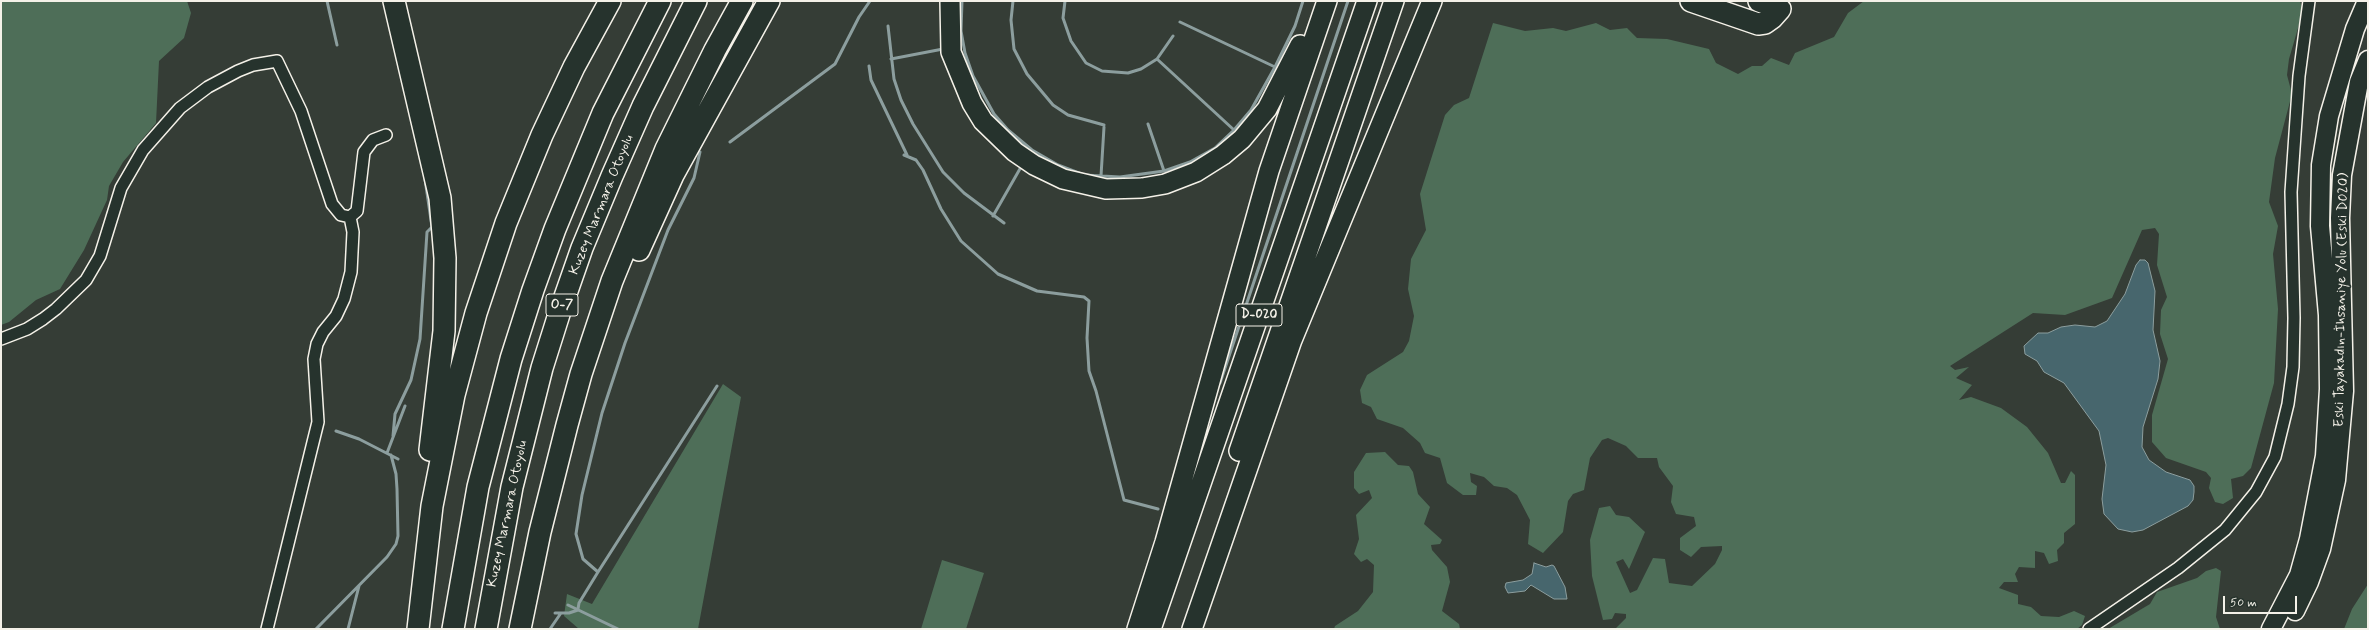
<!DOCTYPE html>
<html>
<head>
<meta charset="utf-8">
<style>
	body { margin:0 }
	#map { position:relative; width:2369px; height:630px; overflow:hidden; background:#353d36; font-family:Mynerve,sans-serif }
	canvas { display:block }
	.frame { position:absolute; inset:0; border:2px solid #f4f1e8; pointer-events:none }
	.scale { position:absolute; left:2223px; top:596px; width:74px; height:18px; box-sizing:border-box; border:2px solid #f4f1e8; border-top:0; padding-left:5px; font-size:12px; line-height:14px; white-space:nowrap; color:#f4f1e8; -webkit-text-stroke:3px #26332d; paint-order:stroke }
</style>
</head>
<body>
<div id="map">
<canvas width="2369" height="630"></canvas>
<div class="frame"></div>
<div class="scale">50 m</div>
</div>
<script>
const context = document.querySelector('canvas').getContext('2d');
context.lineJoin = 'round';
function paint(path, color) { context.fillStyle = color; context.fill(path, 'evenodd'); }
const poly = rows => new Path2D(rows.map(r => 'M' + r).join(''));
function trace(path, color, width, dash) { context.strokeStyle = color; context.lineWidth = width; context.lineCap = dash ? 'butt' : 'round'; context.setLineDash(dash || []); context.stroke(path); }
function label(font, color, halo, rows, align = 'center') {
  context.font = font + ' Mynerve,sans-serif'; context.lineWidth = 3.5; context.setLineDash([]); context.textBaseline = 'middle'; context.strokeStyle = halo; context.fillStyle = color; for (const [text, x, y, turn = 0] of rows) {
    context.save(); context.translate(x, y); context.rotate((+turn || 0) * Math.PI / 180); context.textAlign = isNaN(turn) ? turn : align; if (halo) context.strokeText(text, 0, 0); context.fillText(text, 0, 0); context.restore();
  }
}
const green = poly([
	[1,1,187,1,191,13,184,38,159,61,156,123,123,162,109,186,107,200,84,250,60,289,36,300,9,322,1,325],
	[1864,1,2300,1,2303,11,2289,59,2287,75,2292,94,2275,158,2269,202,2278,226,2273,254,2278,309,2274,383,2251,468,2243,476,2231,479,2233,498,2223,504,2215,502,2209,488,2211,478,2206,472,2166,458,2152,442,2152,415,2168,359,2160,334,2161,310,2167,297,2157,265,2159,234,2155,228,2142,230,2112,298,2065,315,2033,313,1950,366,1955,370,1969,367,1956,378,1972,385,1959,400,1971,397,2001,408,2027,427,2048,453,2061,483,2065,483,2071,471,2075,475,2075,524,2064,533,2064,543,2057,550,2058,561,2049,564,2044,553,2035,551,2035,568,2019,567,2015,574,2018,582,2004,582,1999,588,2018,595,2018,604,2031,607,2041,616,2059,617,2074,611,2085,616,2082,625,2077,629,1615,629,1626,618,1626,614,1615,613,1612,619,1603,620,1592,576,1590,540,1599,508,1610,506,1616,515,1629,517,1645,532,1629,569,1623,559,1616,562,1630,593,1637,590,1653,558,1665,559,1669,583,1692,586,1715,564,1722,550,1722,546,1701,547,1691,557,1680,550,1680,538,1696,526,1694,517,1676,514,1671,502,1673,486,1659,467,1657,458,1638,458,1626,446,1608,438,1602,440,1590,458,1584,490,1573,494,1568,501,1563,532,1543,553,1528,544,1530,520,1517,495,1507,488,1494,486,1484,477,1470,473,1471,482,1477,486,1476,495,1463,495,1447,483,1440,458,1425,453,1420,443,1403,428,1377,419,1371,407,1362,403,1360,390,1367,375,1403,352,1409,341,1414,316,1408,289,1411,259,1426,230,1420,194,1445,115,1454,105,1469,98,1493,23,1525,31,1553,28,1566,31,1596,23,1610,30,1627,28,1637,38,1667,39,1709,49,1716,63,1738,74,1752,66,1762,66,1771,58,1789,65,1795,53,1834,37,1848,13],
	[723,384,741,397,698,629,579,629,564,616,567,594,592,604],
	[1385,452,1398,465,1409,466,1413,472,1418,494,1430,507,1424,524,1442,540,1440,544,1431,545,1432,550,1447,567,1450,582,1442,611,1459,624,1460,629,1334,629,1335,626,1358,611,1373,592,1374,565,1367,559,1361,562,1354,554,1359,539,1356,515,1372,498,1369,490,1359,494,1354,488,1354,472,1366,453],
	[942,560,984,573,966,629,921,629],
	[2216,568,2221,571,2216,617,2220,629,2108,629,2150,604,2157,592,2197,578,2206,571],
	[2368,584,2368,629,2344,629,2352,609]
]);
const water = poly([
	[2140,260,2145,260,2148,263,2155,291,2153,330,2160,361,2158,379,2143,427,2142,447,2149,460,2166,472,2190,480,2194,486,2194,492,2193,500,2188,506,2143,530,2132,532,2118,529,2104,514,2102,499,2106,465,2099,431,2064,383,2044,372,2037,361,2025,354,2024,346,2038,333,2048,333,2061,327,2075,325,2095,327,2107,321,2125,294,2136,265,2140,260],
	[1534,563,1546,567,1552,565,1554,566,1565,587,1567,599,1554,599,1531,585,1525,591,1508,593,1505,587,1506,583,1523,580,1532,574,1534,563]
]);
const stream = poly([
	[327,1,337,45],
	[962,1,961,31,965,53,973,76,994,114,1008,130,1032,150,1058,165,1084,175,1120,177,1164,171,1190,162,1215,148,1234,130,1251,110,1275,67,1295,26,1303,1],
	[1013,1,1011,20,1014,49,1027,74,1053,105,1068,115,1104,125],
	[1065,1,1063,18,1071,41,1086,63,1102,71,1128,73,1141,69,1157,59,1173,36],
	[1180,22,1275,67],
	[888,26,894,79,901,100,913,124,943,172,964,193,1004,223],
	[891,59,943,49],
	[1157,59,1234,130],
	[869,66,871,80,907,155],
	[1148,124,1164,171],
	[730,142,835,64,859,17,870,1],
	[904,155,916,160,923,170,941,209,961,241,998,274,1037,291,1084,297,1089,301,1087,338,1089,371,1096,391,1124,500,1158,509],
	[1101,176,1104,127],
	[993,216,1021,167],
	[1220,383,1348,1],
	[336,431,359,439,398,459],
	[393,436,395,414,411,380,420,339,427,232,432,227,425,179],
	[387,453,405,406],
	[598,572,583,559,576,534,582,495,602,413,625,343,668,230,694,178,700,152],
	[568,605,618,629],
	[578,609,579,603,598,572,717,386],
	[555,613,569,613,578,610],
	[316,629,387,557,396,544,398,536,397,489,396,474,391,455],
	[348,629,359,586],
	[550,629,561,613]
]);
const minor = poly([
	[1,339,27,329,43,319,56,309,86,280,100,256,121,188,143,150,180,108,208,87,238,71,253,65,277,61,301,111,332,204,341,215,350,217,357,211,364,152,373,140,386,135],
	[267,629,318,422,314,359,317,344,323,332,336,316,344,299,351,272,353,232,350,217],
	[2089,629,2178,568,2225,530,2256,492,2275,457,2288,404,2293,367,2294,318,2291,192,2299,76,2309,1]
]);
const primary = poly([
	[2295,611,2309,582,2321,549,2336,480,2344,391,2340,218,2342,175,2359,82,2368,60],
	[2271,629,2299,575,2309,539,2325,456,2329,389,2328,315,2320,226,2321,165,2329,116,2355,29,2367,1]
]);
const trunk = poly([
	[950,1,951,52,972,103,983,121,1015,152,1034,165,1063,179,1106,189,1142,188,1165,184,1196,172,1223,155,1242,139,1267,109,1300,45],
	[1239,451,1394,1],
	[1137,629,1165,542,1269,171,1327,1],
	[1151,629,1367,1],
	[1192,629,1292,340,1432,1]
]);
const motorway = poly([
	[394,1,440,198,445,258,444,331,430,450],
	[1691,1,1758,24,1765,23,1772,18,1780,9,1759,1],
	[639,250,673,175,769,1],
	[418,629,432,506,454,395,476,313,506,223,542,135,574,67,610,1],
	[453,629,478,487,511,359,533,290,555,229,603,113,660,1],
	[486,629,512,487,542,368,560,311,582,248,612,176,643,106,696,1],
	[520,629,540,532,567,425,581,374,612,281,666,149,715,50,742,1]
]);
const shields = [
	[562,305,32],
	[1259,315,46]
];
const shieldNames = [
	["O-7",562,305],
	["D-020",1259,315]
];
const streetNames = [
	["Kuzey Marmara Otoyolu",602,205,-68],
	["Eski Tayakadın-İhsaniye Yolu (Eski D020)",2342,300,-89],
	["Kuzey Marmara Otoyolu",508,514,-78]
];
paint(green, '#4e6e58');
paint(water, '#47666d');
trace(water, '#8c9e9e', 1);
trace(stream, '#8c9e9e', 3);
trace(minor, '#f4f1e8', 14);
trace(primary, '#f4f1e8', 21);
trace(trunk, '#f4f1e8', 22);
trace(motorway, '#f4f1e8', 24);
trace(minor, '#26332d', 11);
trace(primary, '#26332d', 18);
trace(trunk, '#26332d', 19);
trace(motorway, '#26332d', 21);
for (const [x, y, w] of shields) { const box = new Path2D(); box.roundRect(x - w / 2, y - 11, w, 22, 3); context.fillStyle = '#26332d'; context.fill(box); trace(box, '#f4f1e8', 1); }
label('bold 13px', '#f4f1e8', null, shieldNames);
label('14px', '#f4f1e8', '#26332d', streetNames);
</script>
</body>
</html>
